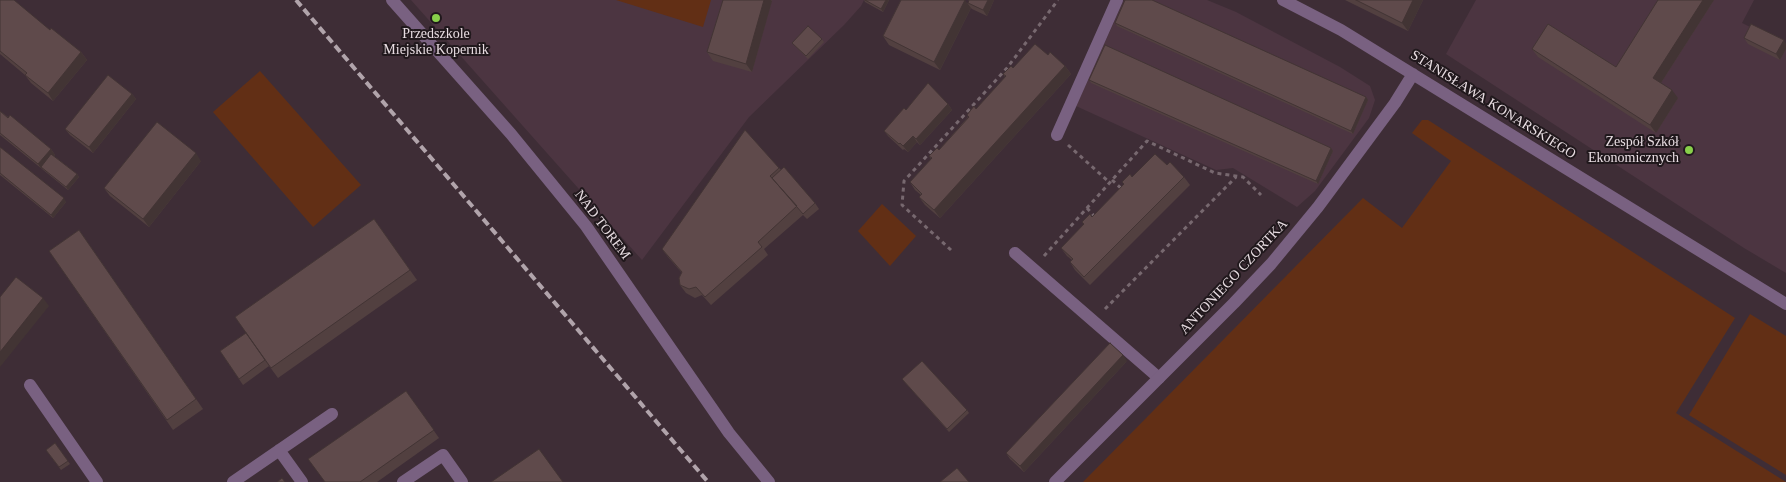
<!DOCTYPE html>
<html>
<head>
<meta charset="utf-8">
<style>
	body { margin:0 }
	canvas { display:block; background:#3e2d36 }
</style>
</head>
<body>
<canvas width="1786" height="482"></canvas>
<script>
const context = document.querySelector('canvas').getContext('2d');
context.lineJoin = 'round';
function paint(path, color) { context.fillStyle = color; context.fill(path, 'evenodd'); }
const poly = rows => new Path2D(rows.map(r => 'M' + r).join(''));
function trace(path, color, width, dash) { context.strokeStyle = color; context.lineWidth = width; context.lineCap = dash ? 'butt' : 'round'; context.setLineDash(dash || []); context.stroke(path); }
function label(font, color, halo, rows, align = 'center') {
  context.font = font + ' "Times New Roman",serif'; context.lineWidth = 4; context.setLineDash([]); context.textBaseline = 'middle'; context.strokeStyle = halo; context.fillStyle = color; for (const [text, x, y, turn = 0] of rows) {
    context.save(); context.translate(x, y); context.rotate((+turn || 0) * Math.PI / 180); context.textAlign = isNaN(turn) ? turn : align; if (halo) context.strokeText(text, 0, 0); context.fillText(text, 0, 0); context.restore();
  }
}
const built = poly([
	[411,0,864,0,861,6,844,25,749,117,642,260],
	[1124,0,1207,0,1236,12,1340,67,1370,86,1375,100,1369,118,1315,191,1297,207,1233,168,1216,170,1076,106],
	[1476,0,1754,0,1742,23,1786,45,1786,273,1744,248,1446,54]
]);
const green = poly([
	[616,0,711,0,703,27],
	[260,71,361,185,313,227,213,112],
	[1422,120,1428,120,1735,318,1676,413,1786,482,1083,482,1363,198,1402,228,1451,161,1412,133],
	[882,204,916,236,890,266,858,231],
	[1750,314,1786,336,1786,475,1689,415]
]);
const path = poly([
	[1068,145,1109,182],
	[1112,180,1123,190],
	[1087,208,1095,217],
	[951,250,902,205,904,181,1007,68,1058,0],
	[1044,256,1147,141,1215,173,1243,177,1261,195],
	[1105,309,1236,177]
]);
const service = poly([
	[1057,135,1117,0],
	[1015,253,1159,378]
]);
const minor = poly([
	[392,0,511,134,586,226,729,433,769,482],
	[1283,0,1341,30,1786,304],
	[30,385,97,482],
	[279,450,302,482],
	[233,482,332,414],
	[403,482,443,455,462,482],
	[1055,482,1234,303,1271,264,1318,207,1395,103,1413,74]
]);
const rail = poly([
	[296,0,708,482]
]);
const wall = poly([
	[0,0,50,30,81,52,87,60,53,101,31,83,25,75,0,54],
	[723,0,772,0,752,72,713,61,707,52],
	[864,0,889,0,883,12,865,2],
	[969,0,994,0,987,16,972,9,971,8,940,70,889,45,883,36,968,3],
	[1345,0,1423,0,1408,31],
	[1658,0,1714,0,1661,83,1678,98,1656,133,1538,57,1532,49,1616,67],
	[1115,23,1366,97,1368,100,1353,134,1117,26],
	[1744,38,1786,44,1786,49,1780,60,1748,44],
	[822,39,824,42,808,59,792,43],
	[1048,55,1065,66,1071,74,940,218,925,205,919,197,921,195,915,190,910,182,931,159,929,156,939,150,968,117,967,115,976,109,1005,77,1003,74,1013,68],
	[1089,80,1331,148,1333,151,1318,184,1091,83],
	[132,94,136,99,93,153,70,135,65,129],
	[948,104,952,110,920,145,917,142,908,152,904,149,903,150,888,136,884,131,906,110],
	[0,111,51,149,55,155,54,156,77,174,79,177,68,190,0,135],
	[0,147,66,202,53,218,0,175],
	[201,161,149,227,110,196,104,188],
	[1167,165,1184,177,1190,185,1090,285,1075,270,1070,262,1072,260,1067,256,1061,248,1084,225,1082,222,1092,217,1132,177],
	[779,168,815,203,819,209,807,219,803,215,764,249,768,255,711,305,702,295,695,298,686,293,680,285,682,273,668,257,662,249],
	[374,219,417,280,278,378,259,352,269,366,243,385,220,351,246,333],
	[79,230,203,409,173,430,49,251],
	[1127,361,1024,472,1010,459,1006,453],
	[902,379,967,410,969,413,949,432],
	[406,391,439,438,377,482,324,482],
	[55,443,70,464,61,470,46,450]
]);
const shadedWall = poly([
	[764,0,771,0,772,1,752,72,746,64],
	[886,0,889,0,883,12,881,9],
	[965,0,971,8,940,70,934,62],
	[988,0,994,0,987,16,983,10],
	[1413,0,1423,0,1408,31,1402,23],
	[1703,0,1714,0,1659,86,1653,78],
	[1784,40,1786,44,1786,49,1780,60,1776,54],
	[81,52,87,60,53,101,48,93],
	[1065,66,1071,74,940,218,934,210],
	[1672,90,1678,98,1656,133,1650,125],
	[132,94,136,99,93,153,89,147],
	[1366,97,1368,100,1353,134,1351,131],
	[948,104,952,110,920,145,916,139],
	[913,136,917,142,908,152,903,146],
	[1331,148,1333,151,1318,184,1316,181],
	[51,149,55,155,43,169,41,167,42,170,38,164],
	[196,153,201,161,149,227,143,219],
	[77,174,79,177,68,190,66,187],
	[64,198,66,202,53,218,51,215],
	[43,298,49,306,0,367,0,352],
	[1123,355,1127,361,1024,472,1020,466]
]);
const building = poly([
	[0,0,14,0,50,30,51,28,81,52,48,93,25,75,27,73,0,51,0,0],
	[723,0,764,0,746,64,707,52,723,0],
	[865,0,886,0,881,9,865,0],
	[901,0,965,0,934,62,883,36,901,0],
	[969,0,988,0,983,10,968,3,969,0],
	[1125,0,1152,0,1366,97,1351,131,1115,23,1125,0],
	[1356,0,1413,0,1402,23,1356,0],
	[1658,0,1703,0,1653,78,1672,90,1650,125,1532,49,1548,24,1616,67,1658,0],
	[1751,24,1784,40,1776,54,1744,38,1751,24],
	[808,26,822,39,806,56,792,43,808,26],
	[1035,44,1048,55,1050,52,1065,66,934,210,919,197,922,194,910,182,932,158,929,156,937,148,939,150,969,117,967,115,974,106,976,109,1006,76,1003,74,1011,66,1013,68,1035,44],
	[1105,45,1331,148,1316,181,1089,80,1105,45],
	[108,75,132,94,89,147,65,129,108,75],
	[928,83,948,104,916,139,913,136,903,146,900,143,899,144,884,131,904,108,906,110,928,83],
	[0,111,8,118,10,115,51,149,38,164,0,133,0,111],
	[157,122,196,153,143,219,104,188,157,122],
	[745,130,779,168,770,176,797,206,758,242,762,247,705,297,696,287,689,289,680,285,679,278,682,272,662,249,745,130],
	[0,147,64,198,51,215,0,173,0,147],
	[51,154,77,174,66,187,41,167,51,154],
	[1155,154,1167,165,1170,162,1184,177,1084,277,1070,262,1073,259,1061,248,1084,224,1082,222,1090,214,1092,217,1124,184,1122,182,1130,174,1132,177,1155,154],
	[784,167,815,203,803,214,772,178,784,167],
	[374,219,410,270,271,368,235,317,374,219],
	[79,230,196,399,167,420,49,251,79,230],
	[16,277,43,298,0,352,0,297,16,277],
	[246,333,265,360,239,379,220,351,246,333],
	[1110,343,1123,355,1020,466,1006,453,1110,343],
	[922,361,967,410,947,429,902,379,922,361],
	[406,391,434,430,360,482,325,482,308,459,406,391],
	[55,443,68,461,59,467,46,450,55,443],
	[539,449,563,482,491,482,539,449],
	[957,468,969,482,940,482,957,468],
	[282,478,285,482,277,482,282,478]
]);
const markers = [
	[436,18,5,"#88cf4a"],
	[1689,150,5,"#88cf4a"]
];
const poiNames = [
	["Przedszkole",436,34],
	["Miejskie Kopernik",436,50],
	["Zespół Szkół",1679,142,"right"],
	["Ekonomicznych",1679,158,"right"]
];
const streetNames = [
	["STANISŁAWA KONARSKIEGO",1493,105,32],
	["NAD TOREM",602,225,53],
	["ANTONIEGO CZORTKA",1234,277,-47]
];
paint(built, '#4c3541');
paint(green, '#622f15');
trace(path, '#77686f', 3, [4, 4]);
trace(service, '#796181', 12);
trace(minor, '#796181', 12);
trace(rail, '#b1a4ab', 4, [8, 4]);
paint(wall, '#524040');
paint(shadedWall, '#423434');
paint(building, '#5f4a4b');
trace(building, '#423434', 1);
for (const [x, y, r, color] of markers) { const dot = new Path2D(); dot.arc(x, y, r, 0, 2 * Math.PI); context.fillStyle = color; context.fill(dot); trace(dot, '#20181c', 2); }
label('14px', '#e8dde2', '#20181c', poiNames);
label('14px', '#e8dde2', '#20181c', streetNames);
</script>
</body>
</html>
